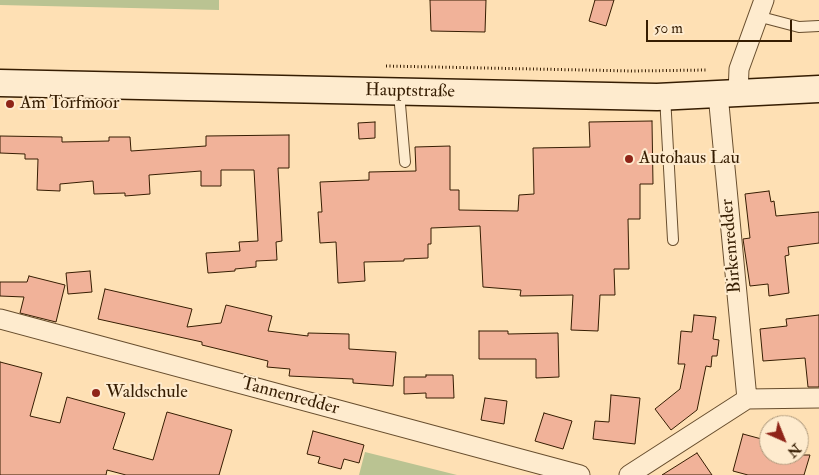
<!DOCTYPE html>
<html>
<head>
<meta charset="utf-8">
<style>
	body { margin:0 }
	#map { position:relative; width:819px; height:475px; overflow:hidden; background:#fee0b4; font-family:"IM FELL Double Pica",serif }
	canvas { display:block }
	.north { position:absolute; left:759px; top:415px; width:50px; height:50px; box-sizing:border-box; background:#feebce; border:1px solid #ae997c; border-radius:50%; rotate:136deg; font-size:14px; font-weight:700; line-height:20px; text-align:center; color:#361d02 }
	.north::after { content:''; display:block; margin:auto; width:18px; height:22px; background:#8f2418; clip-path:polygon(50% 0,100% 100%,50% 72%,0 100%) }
	.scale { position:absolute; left:646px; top:20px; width:146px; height:22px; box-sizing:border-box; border:2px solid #361d02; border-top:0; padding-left:6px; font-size:15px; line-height:18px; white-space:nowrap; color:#361d02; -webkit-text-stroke:4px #feebce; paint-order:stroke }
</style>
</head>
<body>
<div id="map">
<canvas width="819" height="475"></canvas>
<div class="north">N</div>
<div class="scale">50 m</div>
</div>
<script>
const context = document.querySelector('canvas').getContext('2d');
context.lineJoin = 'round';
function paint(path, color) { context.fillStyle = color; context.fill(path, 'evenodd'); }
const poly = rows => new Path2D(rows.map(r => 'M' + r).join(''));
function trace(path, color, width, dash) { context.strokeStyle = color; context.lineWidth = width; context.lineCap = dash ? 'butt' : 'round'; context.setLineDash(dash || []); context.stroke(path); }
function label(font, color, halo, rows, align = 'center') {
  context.font = font + ' "IM FELL Double Pica",serif'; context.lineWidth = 4; context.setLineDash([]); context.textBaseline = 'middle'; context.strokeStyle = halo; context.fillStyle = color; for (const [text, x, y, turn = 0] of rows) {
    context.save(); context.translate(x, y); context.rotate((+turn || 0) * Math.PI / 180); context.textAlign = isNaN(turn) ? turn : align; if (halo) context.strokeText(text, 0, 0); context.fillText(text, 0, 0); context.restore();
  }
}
const green = poly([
	[0,0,219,0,219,10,0,5],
	[365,452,457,475,359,475]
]);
const building = poly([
	[430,0,486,0,485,32,431,31,430,0],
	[595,0,614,0,606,26,589,21,595,0],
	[652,121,653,184,640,184,640,219,628,219,629,269,614,269,615,295,600,295,598,331,571,330,573,295,520,296,521,290,483,287,480,226,431,228,431,244,428,244,428,258,404,259,404,261,364,262,365,281,338,283,336,242,320,243,318,212,322,212,320,182,369,180,369,172,416,171,415,147,450,146,450,190,459,190,459,210,518,211,519,195,534,194,533,148,590,147,589,122,652,121],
	[375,122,375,138,359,139,358,123,375,122],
	[289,135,289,168,278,168,282,241,276,242,277,260,256,261,256,267,235,269,235,271,208,273,206,253,240,251,239,242,258,241,254,170,221,170,221,186,201,186,201,171,149,175,150,194,125,196,125,193,94,194,93,181,60,184,60,191,37,190,38,159,25,159,25,154,0,153,0,136,62,137,62,142,109,141,109,137,130,137,131,151,206,146,206,136,289,135],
	[769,191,771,202,774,201,776,216,819,212,819,243,788,247,789,255,785,256,789,293,769,296,768,284,750,286,743,239,750,238,745,194,769,191],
	[90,271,92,292,68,294,66,273,90,271],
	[29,276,65,285,56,322,20,313,24,297,0,296,0,282,27,282,29,276],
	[105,289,192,309,187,327,221,323,226,305,272,316,268,331,308,336,308,333,349,334,349,349,396,352,393,386,353,383,353,379,289,376,290,369,267,367,268,361,202,345,202,342,98,319,105,289],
	[694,315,716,317,713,339,719,340,717,356,712,356,711,367,706,366,697,410,671,430,655,409,680,389,685,364,678,364,681,331,692,332,694,315],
	[819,315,819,387,808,387,805,358,763,361,760,329,787,326,786,319,819,315],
	[479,331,508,331,508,334,558,333,559,377,536,378,536,359,479,359,479,331],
	[0,362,42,373,30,416,60,423,67,397,125,413,113,449,153,460,167,412,232,430,219,475,126,475,107,470,106,475,0,475,0,362],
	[426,375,453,375,454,398,426,398,426,393,404,394,404,377,426,377,426,375],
	[611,395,640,398,635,444,593,439,595,421,609,422,611,395],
	[485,398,507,401,504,424,481,420,485,398],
	[544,413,572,421,563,449,535,441,544,413],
	[313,431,364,445,359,463,344,459,341,469,318,463,320,457,307,454,313,431],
	[743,434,769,441,769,455,810,455,804,475,748,475,733,471,743,434],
	[697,453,712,475,662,475,697,453]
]);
const path = poly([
	[386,66,632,71,707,70]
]);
const lane = poly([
	[757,16,799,27,819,26],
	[399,93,405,162],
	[665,96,673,240]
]);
const street = poly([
	[718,94,747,399],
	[738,94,739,69,764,0],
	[0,319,580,475],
	[629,475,747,399,819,398]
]);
const secondary = poly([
	[0,83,657,97,819,89]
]);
const markers = [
	[10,104,5,"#8f2418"],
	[629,159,5,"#8f2418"],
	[96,393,5,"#8f2418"]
];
const streetNames = [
	["Hauptstraße",410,92,1],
	["Birkenredder",732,246,-95],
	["Tannenredder",290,397,15]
];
const poiNames = [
	["Am Torfmoor",20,104],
	["Autohaus Lau",639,159],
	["Waldschule",106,393]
];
paint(green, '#bac392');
paint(building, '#f1b299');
trace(building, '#361d02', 1);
trace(lane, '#684e2e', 12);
trace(street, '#684e2e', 21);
trace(secondary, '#361d02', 29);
trace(path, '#361d02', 3, [1, 2.5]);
trace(lane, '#feebce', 10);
trace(street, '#feebce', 19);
trace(secondary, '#feebce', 26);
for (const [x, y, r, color] of markers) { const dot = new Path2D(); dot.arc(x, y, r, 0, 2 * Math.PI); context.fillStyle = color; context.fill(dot); trace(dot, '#feebce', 2); }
label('18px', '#361d02', '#feebce', streetNames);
label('18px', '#361d02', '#feebce', poiNames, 'left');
</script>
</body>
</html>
